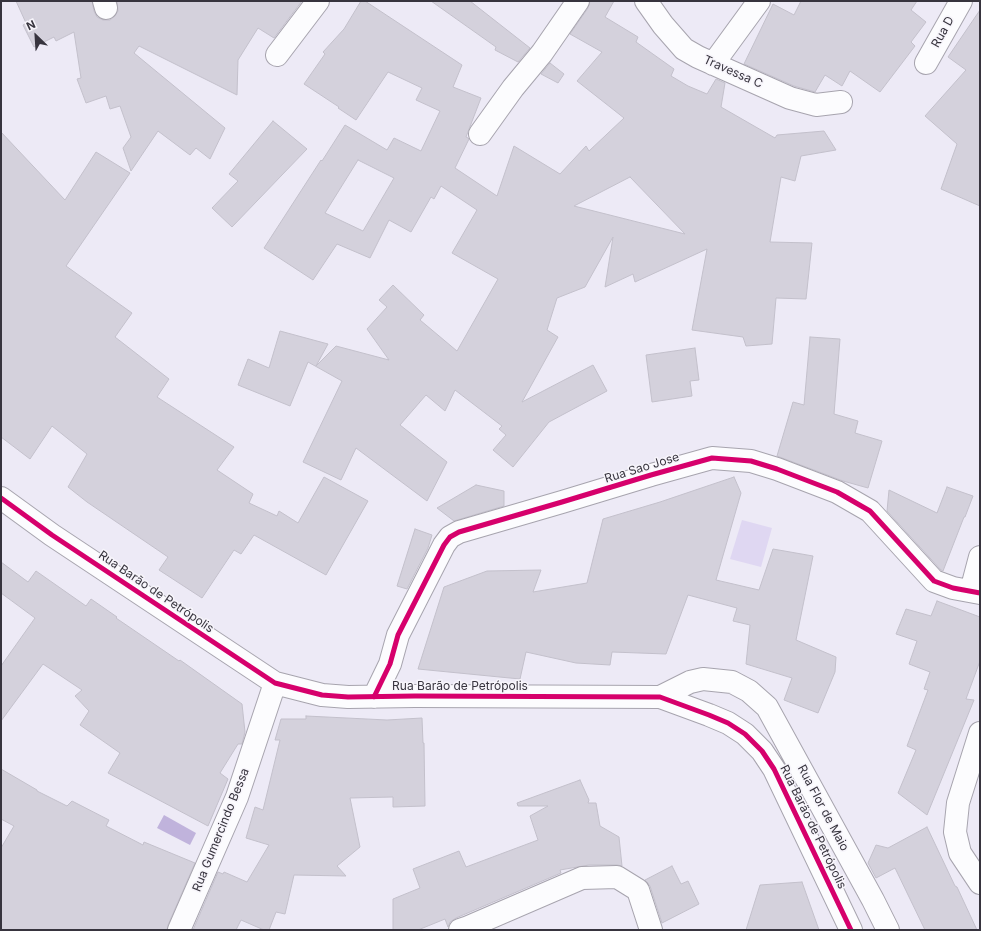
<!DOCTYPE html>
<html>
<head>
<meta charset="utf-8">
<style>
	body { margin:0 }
	#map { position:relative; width:981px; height:931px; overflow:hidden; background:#edeaf6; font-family:Inter,sans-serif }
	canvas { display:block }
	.frame { position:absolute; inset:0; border:2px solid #37343e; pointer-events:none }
	.north { position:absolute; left:16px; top:16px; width:40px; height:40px; -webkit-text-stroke:3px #f7f5fb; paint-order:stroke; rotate:335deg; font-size:11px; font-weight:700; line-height:16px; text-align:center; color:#37343e }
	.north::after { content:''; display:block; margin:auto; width:14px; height:18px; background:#37343e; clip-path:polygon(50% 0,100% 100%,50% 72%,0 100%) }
</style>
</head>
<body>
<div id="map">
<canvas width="981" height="931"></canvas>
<div class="frame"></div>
<div class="north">N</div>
</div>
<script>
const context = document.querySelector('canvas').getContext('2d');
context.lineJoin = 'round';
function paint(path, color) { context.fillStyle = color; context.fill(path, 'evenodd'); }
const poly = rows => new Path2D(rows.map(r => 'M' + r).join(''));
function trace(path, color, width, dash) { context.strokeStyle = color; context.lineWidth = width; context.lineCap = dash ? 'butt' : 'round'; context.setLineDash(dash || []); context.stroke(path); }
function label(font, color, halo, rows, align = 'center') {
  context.font = font + ' Inter,sans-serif'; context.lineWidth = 3; context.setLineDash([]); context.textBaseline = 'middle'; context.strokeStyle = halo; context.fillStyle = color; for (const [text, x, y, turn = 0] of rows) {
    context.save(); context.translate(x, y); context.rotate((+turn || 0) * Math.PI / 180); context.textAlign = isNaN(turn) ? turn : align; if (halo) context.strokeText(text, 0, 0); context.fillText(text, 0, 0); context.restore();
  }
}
const green = poly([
	[742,520,772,528,761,567,730,559]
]);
const water = poly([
	[164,815,196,833,190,845,157,828]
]);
const building = poly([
	[16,1,92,1,94,11,97,17,103,20,110,20,115,16,118,11,117,1,302,1,274,38,258,28,238,60,237,95,139,46,134,53,225,128,210,159,196,148,190,155,158,131,131,171,123,148,131,137,120,106,110,109,106,96,86,103,77,79,81,78,74,32,56,41,54,37,34,47,23,25,26,23,16,1],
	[361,1,365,1,462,65,453,87,481,98,466,137,468,138,469,139,455,168,497,196,514,146,560,174,586,146,589,151,624,118,577,81,602,52,570,34,588,8,590,1,614,1,605,17,638,37,636,42,674,69,671,76,688,86,707,94,716,79,725,83,721,107,775,138,777,135,824,131,836,150,801,156,795,181,781,177,770,242,812,243,806,299,776,298,772,344,746,346,743,337,692,330,707,249,635,282,633,274,605,287,613,237,585,287,557,298,547,330,558,337,522,402,593,365,607,391,549,422,513,467,493,450,506,435,499,429,502,426,455,390,445,411,426,395,400,425,447,462,427,501,356,448,341,480,303,462,342,381,308,362,290,406,238,385,248,359,269,368,280,331,328,344,316,366,336,346,389,360,367,329,387,307,379,300,393,285,424,315,420,320,457,351,498,279,452,253,477,210,441,186,434,199,431,197,411,232,389,220,370,258,337,244,313,280,264,248,321,160,322,161,345,125,387,150,394,138,421,151,440,111,416,100,422,88,388,72,356,120,338,108,339,107,304,84,325,54,323,52,344,29,361,1],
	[358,160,394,178,363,231,325,213,358,160],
	[630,177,685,234,574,206,630,177],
	[431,1,470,1,530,48,518,62,495,50,496,47,431,1],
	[801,1,917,1,911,10,926,22,911,42,915,46,880,92,850,71,842,86,825,75,815,92,794,86,744,64,773,4,794,15,801,1],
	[980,10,980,206,941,189,957,144,925,116,966,70,948,57,980,10],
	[550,63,564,74,558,83,541,74,550,63],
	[273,121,307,149,232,227,212,208,238,181,229,174,273,121],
	[1,132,65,200,96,152,130,173,66,266,132,313,115,337,169,379,157,397,234,447,217,470,253,494,249,503,277,516,279,511,298,523,324,477,368,501,326,575,254,535,241,554,234,550,202,598,159,570,168,557,87,502,68,487,87,454,52,426,30,459,1,437,1,132],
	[810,337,840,339,834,414,858,421,855,433,882,441,868,488,843,481,777,456,793,402,804,405,810,337],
	[695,348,699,380,690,381,692,396,652,402,646,355,695,348],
	[734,477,741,493,716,580,759,590,773,549,813,556,796,640,836,657,835,672,818,713,784,700,792,678,746,664,750,625,733,621,737,608,688,595,666,654,612,652,610,665,576,663,526,652,520,679,418,669,444,587,487,571,541,570,533,592,587,583,603,519,660,502,734,477],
	[476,485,504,491,504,506,454,521,437,508,476,485],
	[947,487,973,496,965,517,964,517,943,571,941,570,887,511,889,490,937,513,947,487],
	[415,529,432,535,428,548,407,589,397,586,415,529],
	[1,562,28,582,36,571,86,606,91,599,117,617,116,618,179,661,180,660,242,704,245,732,242,744,238,744,220,773,228,779,208,826,108,773,120,753,80,725,89,711,75,696,82,690,43,664,1,721,1,666,35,618,1,593,1,562],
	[937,601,980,617,980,661,966,699,974,700,927,815,898,793,916,750,907,746,928,690,924,689,930,672,909,664,917,641,896,634,906,609,931,616,937,601],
	[306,716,387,720,422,718,423,743,424,743,425,806,393,807,393,797,350,798,360,847,337,866,346,876,294,875,285,914,276,912,269,930,264,930,241,920,236,930,193,930,218,872,223,874,224,872,247,882,269,845,246,838,255,807,263,810,280,740,275,740,281,719,306,719,306,716],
	[1,769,37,790,37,791,67,806,72,801,109,820,106,826,143,845,144,842,195,863,168,925,167,930,1,930,1,848,14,826,1,819,1,769],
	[580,780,589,800,588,803,596,803,600,826,619,837,622,866,617,865,589,865,560,870,561,873,456,918,450,922,448,927,445,919,418,930,393,930,393,899,420,888,413,869,459,851,466,867,538,840,530,816,548,806,518,806,517,803,580,780],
	[927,827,955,886,957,887,977,930,925,930,895,868,876,878,868,863,876,845,888,848,927,827],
	[672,866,681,884,688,881,699,904,662,923,650,886,645,880,672,866],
	[802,882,819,930,746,930,760,885,802,882]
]);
const minor = poly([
	[104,1,106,8],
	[646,1,663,25,684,49,698,57,790,98,816,105,841,102],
	[277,55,318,1],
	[926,63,961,1],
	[713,64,759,1],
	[480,134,513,88,542,53,578,1],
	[1,498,52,535,275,683,322,695,348,697,415,696,660,697,709,715,728,723,745,734,762,751,774,769,851,930],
	[971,591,980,557],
	[374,697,390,664,398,635,444,545,450,537,459,532,562,502,651,475,712,458,751,461,777,469,837,492,870,511,934,581,953,588,980,593],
	[660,697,690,682,703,679,732,682,749,691,767,707,873,900,888,930],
	[980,733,958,803,955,832,960,853,980,883],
	[179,930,237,797,275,683],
	[460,930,466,928,582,878,617,877,638,890,651,930]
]);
const cycleway = poly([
	[1,498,52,535,275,683,322,695,348,697,415,696,660,697,709,715,728,723,745,734,762,751,774,769,851,930],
	[374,697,390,664,398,635,444,545,450,537,459,532,562,502,651,475,712,458,751,461,777,469,837,492,870,511,934,581,953,588,980,593]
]);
const streetNames = [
	["Rua D",943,32,-61],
	["Travessa C",733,72,24],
	["Rua Sao Jose",642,468,-17],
	["Rua Barão de Petrópolis",156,592,34],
	["Rua Barão de Petrópolis",460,686],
	["Rua Flor de Maio",823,808,62],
	["Rua Barão de Petrópolis",813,827,64],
	["Rua Gumercindo Bessa",221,830,-68]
];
paint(green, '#dfd7f2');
paint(water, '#c0b3dc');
paint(building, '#d4d1dc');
trace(building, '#c3c0cb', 1);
trace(minor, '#a7a4ae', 24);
trace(minor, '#fcfcfe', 22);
trace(cycleway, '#d6006c', 5);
label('12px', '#37343e', '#f7f5fb', streetNames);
</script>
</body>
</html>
